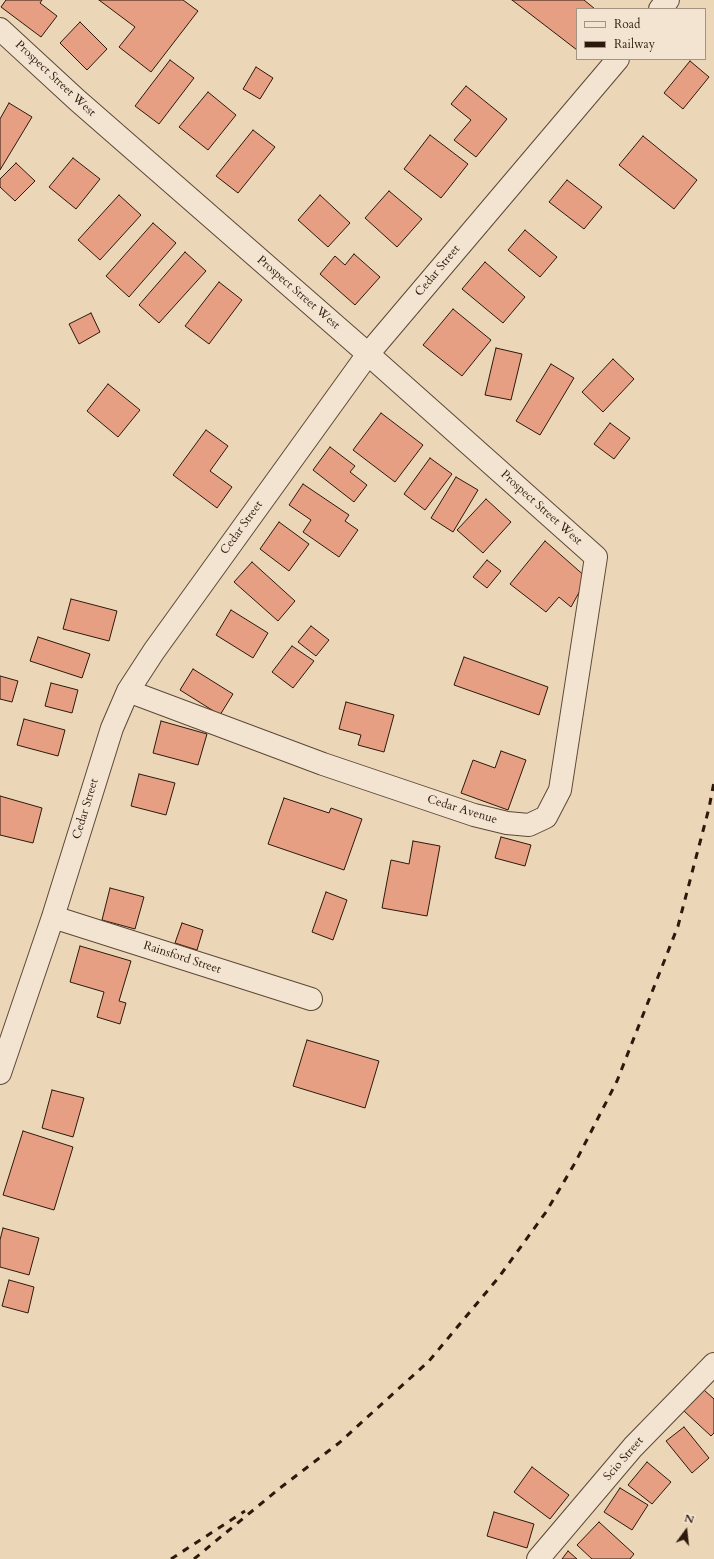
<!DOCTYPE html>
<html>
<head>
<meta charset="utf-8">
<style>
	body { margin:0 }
	#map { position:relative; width:714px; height:1559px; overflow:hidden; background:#ecd6b8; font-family:Cardo,serif }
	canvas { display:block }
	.legend { position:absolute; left:576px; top:8px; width:130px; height:52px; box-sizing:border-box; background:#f3e4d1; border:1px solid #a39382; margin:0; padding:5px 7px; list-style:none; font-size:12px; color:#2c190c }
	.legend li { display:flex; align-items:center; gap:8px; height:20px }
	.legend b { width:20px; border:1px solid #a39382 }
	.north { position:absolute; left:666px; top:1511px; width:40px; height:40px; -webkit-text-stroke:3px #f3e4d1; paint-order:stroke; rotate:15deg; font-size:11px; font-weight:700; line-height:16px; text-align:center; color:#2c190c }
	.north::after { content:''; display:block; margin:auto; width:14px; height:18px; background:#2c190c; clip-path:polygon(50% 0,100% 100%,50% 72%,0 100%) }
</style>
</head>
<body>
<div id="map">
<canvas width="714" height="1559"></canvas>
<ul class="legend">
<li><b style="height:5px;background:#f3e4d1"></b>Road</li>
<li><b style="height:5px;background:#2c190c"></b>Railway</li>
</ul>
<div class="north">N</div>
</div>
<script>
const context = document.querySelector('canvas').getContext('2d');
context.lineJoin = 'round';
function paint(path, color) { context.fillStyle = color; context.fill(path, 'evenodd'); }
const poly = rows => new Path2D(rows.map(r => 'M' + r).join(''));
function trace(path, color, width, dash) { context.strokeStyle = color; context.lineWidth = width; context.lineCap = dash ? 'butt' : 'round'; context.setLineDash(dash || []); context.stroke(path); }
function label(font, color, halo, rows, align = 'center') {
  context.font = font + ' Cardo,serif'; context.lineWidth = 3; context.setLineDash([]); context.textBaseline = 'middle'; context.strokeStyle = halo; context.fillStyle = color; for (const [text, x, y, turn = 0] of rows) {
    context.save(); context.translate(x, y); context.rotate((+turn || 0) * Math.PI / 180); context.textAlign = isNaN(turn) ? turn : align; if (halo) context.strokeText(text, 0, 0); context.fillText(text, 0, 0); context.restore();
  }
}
const building = poly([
	[6,0,42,0,40,3,57,16,41,37,1,7,6,0],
	[99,0,183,0,198,11,151,72,119,47,135,27,99,0],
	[512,0,584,0,595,9,577,9,577,50,512,0],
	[80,22,107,49,87,70,60,43,80,22],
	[170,60,194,78,159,124,135,106,170,60],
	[690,61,709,77,683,109,664,93,690,61],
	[256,67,273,78,260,99,243,89,256,67],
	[466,86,507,119,476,157,454,140,471,120,451,104,466,86],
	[208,92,236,115,208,150,179,127,208,92],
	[9,103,32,117,0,170,0,119,9,103],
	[253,130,275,147,238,193,216,176,253,130],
	[430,135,468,164,441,198,404,169,430,135],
	[643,136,697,180,674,209,619,165,643,136],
	[73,158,100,179,76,209,49,187,73,158],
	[16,163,35,181,15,201,0,187,0,179,16,163],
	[567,180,602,207,584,229,549,202,567,180],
	[389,191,422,219,397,247,365,218,389,191],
	[119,195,141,215,100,260,78,240,119,195],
	[320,195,350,223,328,247,298,220,320,195],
	[153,223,176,243,129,297,106,276,153,223],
	[525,230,557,257,540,277,508,250,525,230],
	[185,252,206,271,159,323,139,305,185,252],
	[354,254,380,277,355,305,320,274,335,256,345,265,354,254],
	[485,262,525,297,503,323,462,289,485,262],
	[219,282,242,300,209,344,185,326,219,282],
	[453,309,491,340,462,376,423,345,453,309],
	[91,313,100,332,79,344,69,324,91,313],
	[496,348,522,354,511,400,485,395,496,348],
	[613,359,634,379,603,412,582,392,613,359],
	[551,364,574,378,540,435,516,421,551,364],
	[108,384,140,410,118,437,87,411,108,384],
	[381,413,423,445,395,482,353,450,381,413],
	[610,423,630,438,614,459,594,444,610,423],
	[206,430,228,446,210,471,232,487,217,508,173,475,206,430],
	[330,447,355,466,350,472,367,485,354,502,313,470,330,447],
	[430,458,452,474,425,510,404,494,430,458],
	[456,477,478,490,453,532,431,518,456,477],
	[303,484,349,515,345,521,358,530,339,557,303,532,311,520,289,505,303,484],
	[486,499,511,522,483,553,457,530,486,499],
	[279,522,309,544,289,571,260,549,279,522],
	[545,541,587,578,571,607,559,597,546,612,510,584,545,541],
	[487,560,501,571,487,588,473,577,487,560],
	[252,562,295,601,278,621,234,582,252,562],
	[71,599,117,611,109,641,63,629,71,599],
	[231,610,268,633,253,658,216,635,231,610],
	[311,626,329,640,316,656,298,642,311,626],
	[38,637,90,654,82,678,30,661,38,637],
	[292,646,314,661,293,688,272,672,292,646],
	[464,657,548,687,539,715,454,685,464,657],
	[193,669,233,694,220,715,180,690,193,669],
	[0,676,18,681,12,702,0,699,0,676],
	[51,683,78,690,72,713,45,706,51,683],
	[346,702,394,715,384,752,358,745,361,735,339,729,346,702],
	[24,719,65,730,58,756,17,745,24,719],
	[161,721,207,734,198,765,153,753,161,721],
	[501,751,526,760,508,810,461,793,473,760,495,768,501,751],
	[139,774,175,783,166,815,131,806,139,774],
	[0,796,42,808,33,843,0,835,0,796],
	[284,798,329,813,331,808,362,819,344,870,268,844,284,798],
	[501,837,531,845,525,866,495,858,501,837],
	[413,841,440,846,427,916,382,908,391,860,409,864,413,841],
	[110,888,144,897,135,929,102,920,110,888],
	[326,892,347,900,333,940,312,932,326,892],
	[182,923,203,930,197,950,175,943,182,923],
	[80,946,131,961,119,1001,126,1003,120,1024,97,1017,104,992,70,982,80,946],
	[307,1040,379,1061,365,1108,293,1086,307,1040],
	[52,1090,84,1098,73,1137,42,1128,52,1090],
	[23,1131,73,1147,54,1210,3,1195,23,1131],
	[3,1228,39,1238,29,1275,0,1267,0,1240,3,1228],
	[9,1280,34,1287,28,1313,2,1306,9,1280],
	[704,1390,714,1399,714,1433,711,1436,684,1411,704,1390],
	[684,1427,709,1458,692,1473,666,1441,684,1427],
	[647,1462,671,1482,652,1504,628,1485,647,1462],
	[532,1467,569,1495,550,1519,514,1492,532,1467],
	[620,1488,648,1505,632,1530,604,1512,620,1488],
	[494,1512,534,1524,527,1548,487,1536,494,1512],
	[599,1522,634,1554,630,1559,592,1559,577,1545,599,1522],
	[568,1551,577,1559,562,1559,568,1551]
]);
const minor = poly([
	[660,9,668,0],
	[0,29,77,100,368,354,596,557,560,790,546,817,529,825,507,823,474,815,323,764,128,691],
	[53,917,311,999],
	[0,1073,53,917,112,728,128,691,154,651,368,354,618,59],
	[538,1559,633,1447,714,1364]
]);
const rail = poly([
	[171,1559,245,1511],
	[194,1559,280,1488,339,1443,429,1361,499,1277,546,1212,575,1163,617,1081,678,926,709,808,714,782]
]);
const streetNames = [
	["Prospect Street West",55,79,43],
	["Cedar Street",438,271,-50],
	["Prospect Street West",298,293,41],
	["Prospect Street West",541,508,42],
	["Cedar Street",242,528,-54],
	["Cedar Street",86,809,-73],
	["Cedar Avenue",462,810,17],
	["Rainsford Street",182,958,18],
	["Scio Street",624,1459,-49]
];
paint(building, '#e69f82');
trace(building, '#2c190c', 1);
trace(minor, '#5c4837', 24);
trace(minor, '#f3e4d1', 22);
trace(rail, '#2c190c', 3, [7, 7]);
label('12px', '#2c190c', '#f3e4d1', streetNames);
</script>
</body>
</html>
